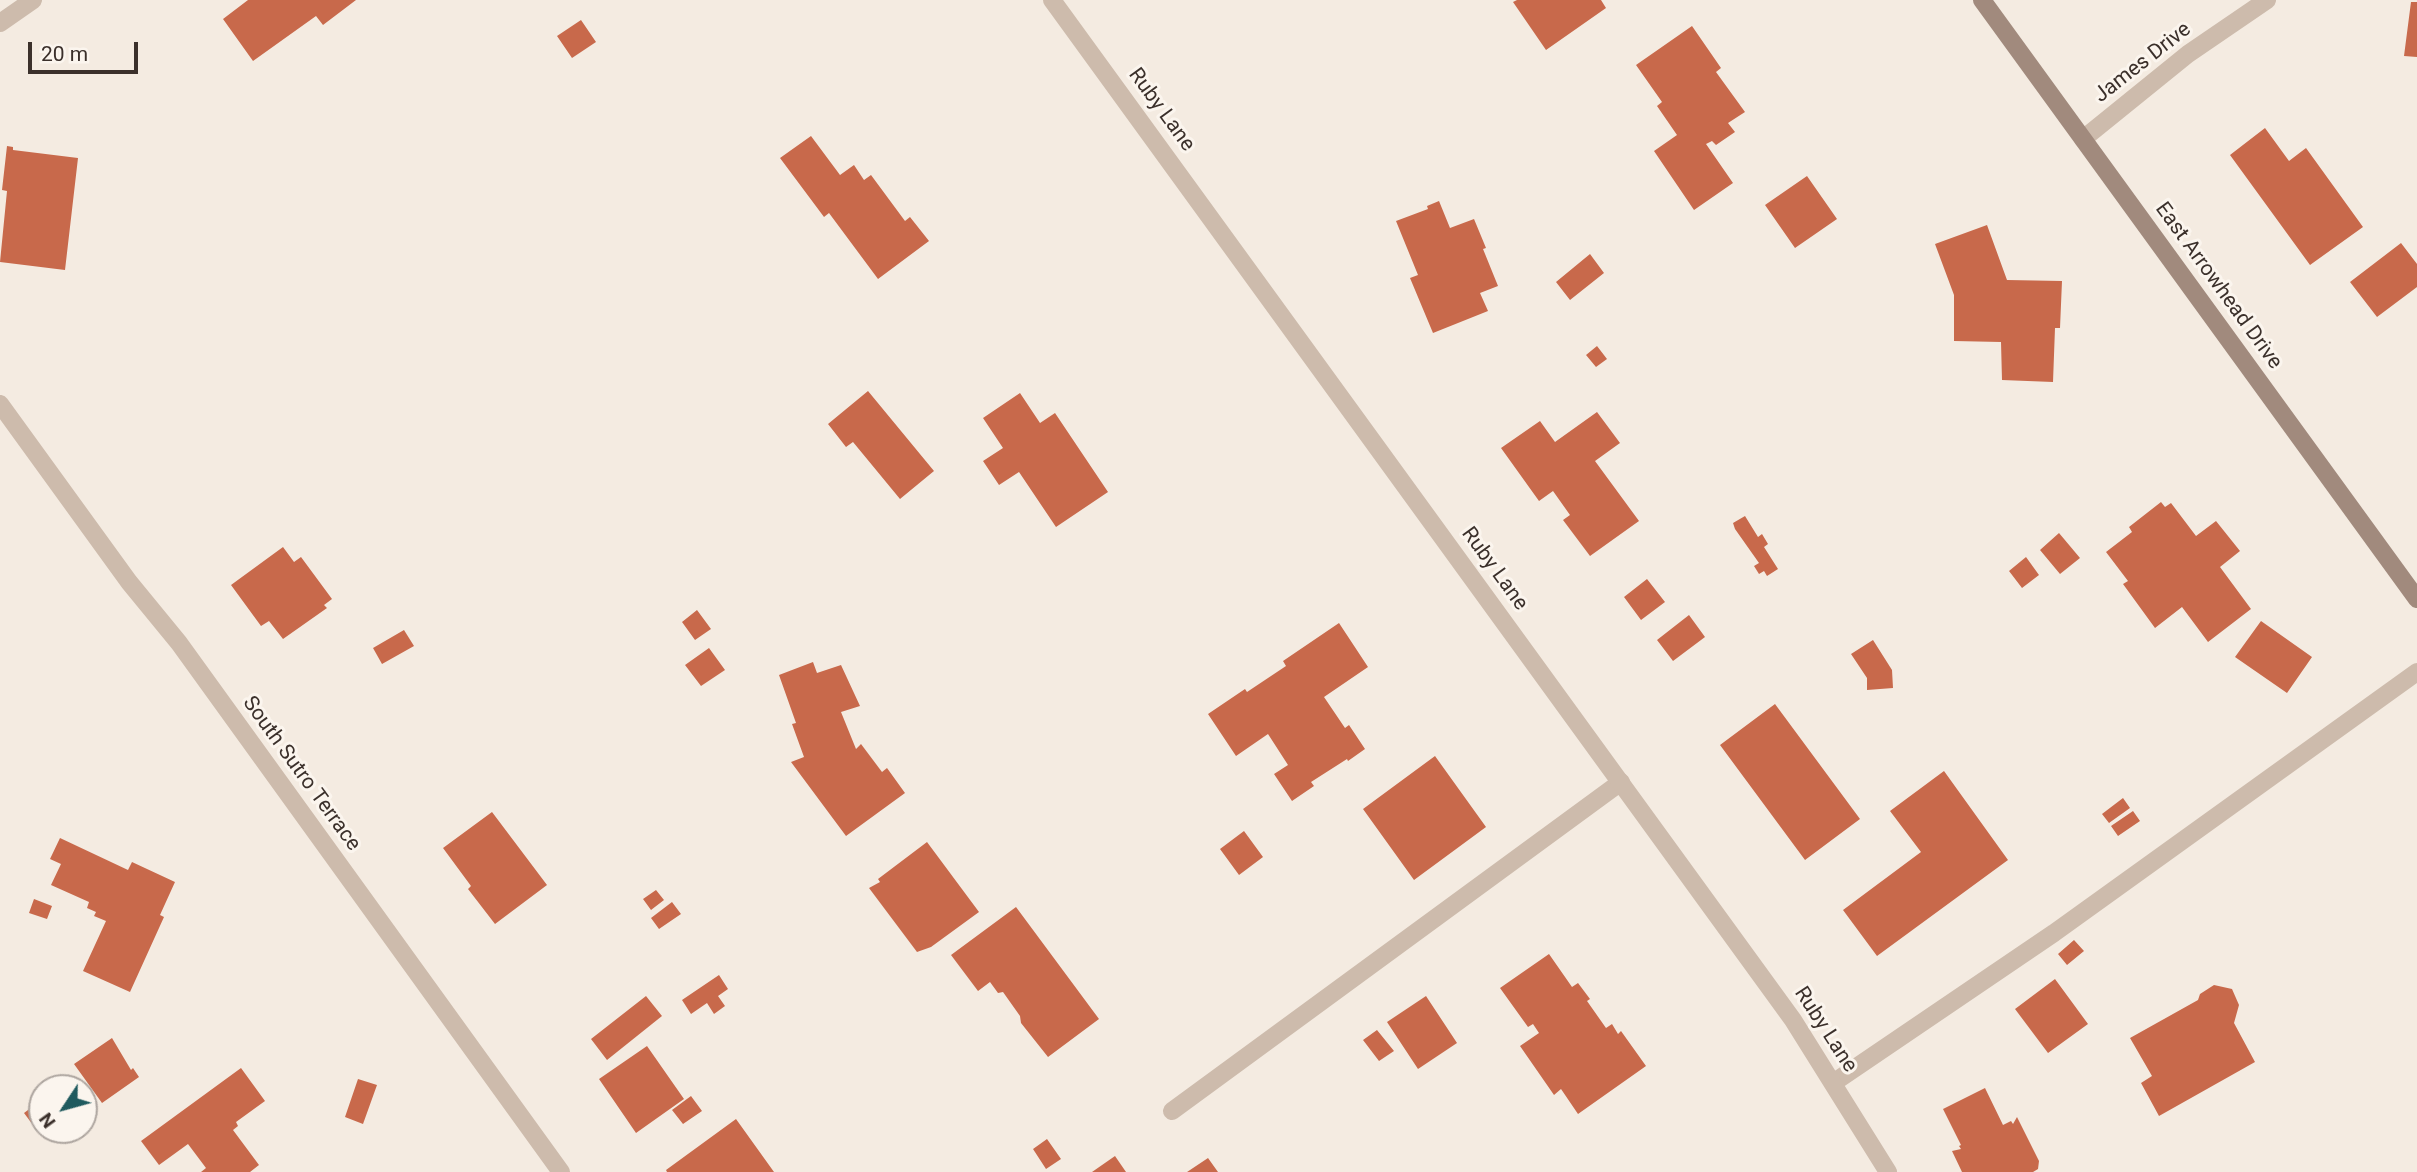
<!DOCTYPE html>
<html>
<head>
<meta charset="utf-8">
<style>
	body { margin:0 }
	#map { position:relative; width:2417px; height:1172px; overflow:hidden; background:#f4ebe1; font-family:Roboto,sans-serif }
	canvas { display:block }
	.north { position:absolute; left:28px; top:1074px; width:70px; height:70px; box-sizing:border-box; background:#fbf5ee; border:2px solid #aea6a0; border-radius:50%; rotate:234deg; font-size:19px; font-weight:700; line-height:28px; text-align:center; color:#3b302b }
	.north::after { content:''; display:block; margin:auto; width:24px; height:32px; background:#1f5a5e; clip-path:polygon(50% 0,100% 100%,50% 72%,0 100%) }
	.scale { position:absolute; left:28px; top:42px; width:110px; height:32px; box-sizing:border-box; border:4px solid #3b302b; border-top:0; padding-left:9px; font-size:21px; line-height:24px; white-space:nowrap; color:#3b302b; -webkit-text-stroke:5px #fbf5ee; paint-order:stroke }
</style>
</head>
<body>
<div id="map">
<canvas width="2417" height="1172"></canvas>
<div class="north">N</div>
<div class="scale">20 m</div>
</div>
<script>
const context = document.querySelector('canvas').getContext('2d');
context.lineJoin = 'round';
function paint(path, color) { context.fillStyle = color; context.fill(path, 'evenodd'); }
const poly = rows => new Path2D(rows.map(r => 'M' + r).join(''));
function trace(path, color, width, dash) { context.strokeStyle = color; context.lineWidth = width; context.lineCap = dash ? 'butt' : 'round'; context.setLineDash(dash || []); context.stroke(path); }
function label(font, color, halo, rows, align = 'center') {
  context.font = font + ' Roboto,sans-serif'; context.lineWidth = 6; context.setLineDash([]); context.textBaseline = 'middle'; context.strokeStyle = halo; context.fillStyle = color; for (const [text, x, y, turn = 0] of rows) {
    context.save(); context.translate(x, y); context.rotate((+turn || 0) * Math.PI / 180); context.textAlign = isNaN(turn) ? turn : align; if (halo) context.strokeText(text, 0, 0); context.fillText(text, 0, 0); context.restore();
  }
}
const building = poly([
	[248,0,356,0,323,25,316,16,253,61,223,19],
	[1517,0,1601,0,1606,8,1546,50,1513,2],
	[2411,2,2417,2,2417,57,2404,56],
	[581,20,596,42,572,58,557,36],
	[1692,26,1721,68,1716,72,1745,112,1728,123,1735,132,1716,145,1712,141,1706,144,1733,183,1694,210,1654,151,1677,135,1657,106,1662,102,1636,65],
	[2265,128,2289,161,2306,148,2363,227,2310,265,2230,155],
	[811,136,840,175,854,165,864,180,871,175,905,221,910,217,929,241,878,279,829,213,824,217,780,158],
	[7,146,13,147,13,150,78,158,65,270,0,262,7,191,2,190],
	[1807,176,1837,219,1795,248,1765,205],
	[1439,201,1450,228,1474,219,1486,248,1483,249,1498,286,1480,293,1488,311,1433,333,1410,278,1418,275,1396,221,1428,209,1427,206],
	[1987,225,2007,280,2062,281,2060,328,2055,328,2053,382,2002,380,2001,342,1954,341,1954,295,1935,244],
	[2401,243,2417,264,2417,287,2377,317,2350,282],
	[1590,254,1604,273,1570,300,1556,282],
	[1597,346,1607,359,1596,367,1586,355],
	[868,391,934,471,900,499,853,442,846,447,828,424],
	[1020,393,1040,423,1055,413,1108,492,1056,527,1019,472,999,485,983,461,1003,448,983,418],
	[1597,412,1620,443,1595,461,1639,521,1590,556,1563,520,1570,515,1553,491,1539,501,1501,448,1540,421,1555,442],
	[2161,502,2165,507,2171,503,2196,536,2216,521,2240,551,2220,567,2251,609,2208,642,2182,607,2155,628,2123,584,2128,581,2106,552,2132,532,2129,527],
	[1745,516,1758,537,1762,534,1768,544,1764,547,1778,569,1767,576,1764,571,1759,574,1754,566,1759,563,1735,529,1733,523],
	[2059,533,2080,558,2060,574,2040,550],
	[283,547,294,562,301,557,332,599,324,605,327,608,283,639,269,621,261,626,231,585],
	[2026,557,2039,575,2022,588,2009,571],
	[1647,579,1665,602,1641,620,1624,597],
	[697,610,711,629,695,640,682,622],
	[1689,615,1705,637,1673,661,1657,640],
	[2261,621,2312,657,2287,693,2235,657],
	[1339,623,1368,667,1324,697,1345,728,1349,725,1365,749,1348,761,1347,759,1311,782,1314,786,1292,801,1274,774,1288,765,1268,734,1236,756,1208,714,1245,689,1247,692,1286,666,1283,661],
	[404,630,414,646,382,664,373,648],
	[1873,640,1892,670,1893,688,1867,690,1867,678,1851,654],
	[709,648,725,670,701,686,685,665],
	[813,662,817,673,841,665,860,706,841,712,856,749,861,744,882,772,887,768,905,793,846,836,791,762,804,757,792,724,796,723,779,675],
	[1775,704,1860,819,1805,860,1720,745],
	[1435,756,1486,827,1414,880,1363,809],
	[1944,771,2008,860,1877,956,1843,910,1921,852,1890,811],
	[2123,798,2130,808,2109,823,2102,814],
	[2133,811,2140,821,2118,836,2111,826],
	[492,812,547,885,495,924,468,889,471,886,443,848],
	[1244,831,1263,857,1239,875,1220,849],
	[60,838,128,870,132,862,175,882,160,915,164,917,130,992,83,971,106,921,94,916,96,912,87,908,89,902,51,885,61,864,50,859],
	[927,842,979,912,931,947,917,952,869,888,880,882,878,879],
	[656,890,664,900,651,910,643,899],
	[34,899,52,906,47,919,29,913],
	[672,902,681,914,659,929,651,918],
	[1016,907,1099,1019,1048,1057,1021,1023,1020,1016,1003,992,998,993,990,982,978,991,951,955],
	[2074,940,2084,951,2067,965,2058,954],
	[1549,954,1572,987,1578,983,1590,999,1587,1001,1606,1028,1612,1024,1618,1034,1621,1031,1646,1066,1578,1114,1561,1089,1554,1095,1520,1046,1539,1033,1533,1024,1528,1027,1500,988],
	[719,975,728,989,718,996,725,1006,714,1014,707,1003,691,1014,682,1000],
	[2055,979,2088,1024,2048,1053,2015,1009],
	[2214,985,2232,989,2239,1005,2234,1023,2255,1062,2159,1116,2141,1083,2152,1076,2130,1038,2198,1000,2200,994],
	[646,996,662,1016,607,1060,591,1039],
	[1426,996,1457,1043,1418,1069,1387,1022],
	[1377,1030,1394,1051,1379,1061,1363,1040],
	[112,1038,131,1070,133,1068,139,1077,102,1103,74,1064],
	[647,1046,684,1099,636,1133,599,1079],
	[241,1068,265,1101,236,1122,238,1126,233,1130,259,1165,250,1172,201,1172,206,1168,188,1144,159,1165,141,1141],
	[358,1079,377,1085,363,1124,345,1117],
	[1985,1088,2003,1125,2011,1121,2013,1124,2017,1117,2039,1161,2038,1169,2033,1172,1962,1172,1952,1151,1961,1149,1959,1146,1961,1145,1943,1109],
	[691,1096,702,1111,683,1124,672,1110],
	[40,1101,42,1104,42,1124,36,1129,24,1113],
	[736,1119,774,1172,667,1172,666,1170],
	[1047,1139,1061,1159,1046,1169,1033,1149],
	[1115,1156,1126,1172,1092,1172],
	[1208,1158,1218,1172,1187,1172]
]);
const lane = poly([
	[1833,1083,2054,933,2417,672],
	[1172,1111,1621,782]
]);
const street = poly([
	[1052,0,1793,1020,1888,1172],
	[0,23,33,0],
	[2083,139,2188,54,2267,0],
	[0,404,129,582,179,643,561,1172]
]);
const secondary = poly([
	[1982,0,2417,599]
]);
const streetNames = [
	["James Drive",2143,63,-38],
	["Ruby Lane",1161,110,54],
	["East Arrowhead Drive",2218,286,54],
	["Ruby Lane",1494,569,54],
	["South Sutro Terrace",301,774,54],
	["Ruby Lane",1825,1030,57]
];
paint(building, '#c8694b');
trace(lane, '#cdbbac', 18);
trace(street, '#cdbbac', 18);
trace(secondary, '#a18a7d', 18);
label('21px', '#3b302b', '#fbf5ee', streetNames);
</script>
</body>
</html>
